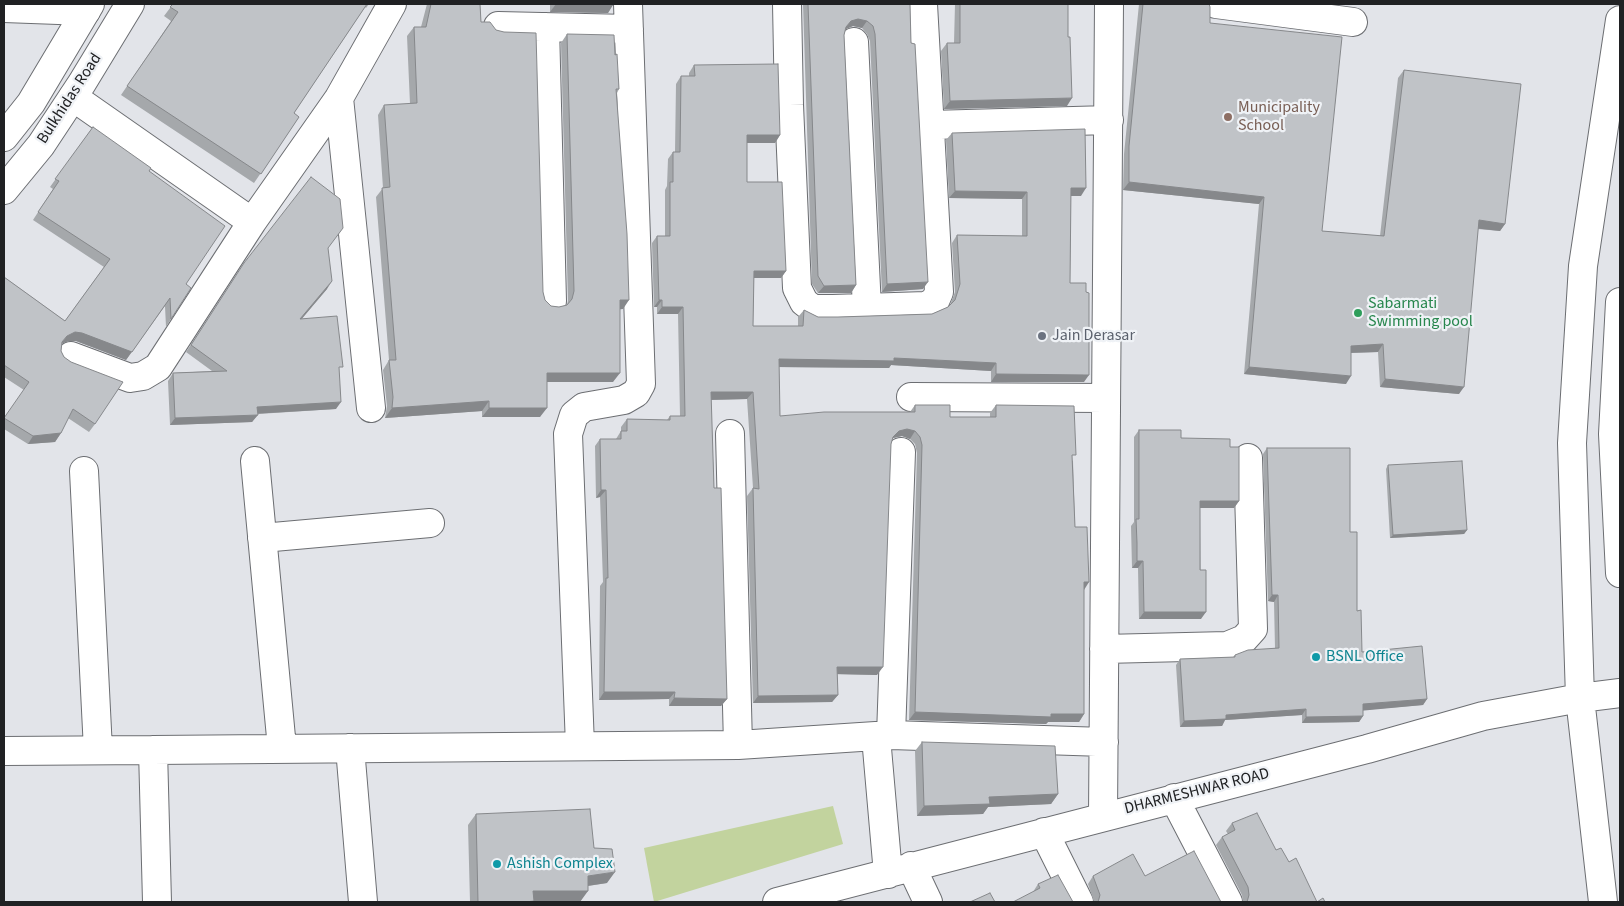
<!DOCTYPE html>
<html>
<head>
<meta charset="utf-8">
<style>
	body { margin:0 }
	#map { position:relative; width:1624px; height:906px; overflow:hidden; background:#e2e4e9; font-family:"Source Sans 3",sans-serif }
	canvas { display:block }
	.frame { position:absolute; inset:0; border:5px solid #202123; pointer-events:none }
</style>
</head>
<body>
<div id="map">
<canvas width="1624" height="906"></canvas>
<div class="frame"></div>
</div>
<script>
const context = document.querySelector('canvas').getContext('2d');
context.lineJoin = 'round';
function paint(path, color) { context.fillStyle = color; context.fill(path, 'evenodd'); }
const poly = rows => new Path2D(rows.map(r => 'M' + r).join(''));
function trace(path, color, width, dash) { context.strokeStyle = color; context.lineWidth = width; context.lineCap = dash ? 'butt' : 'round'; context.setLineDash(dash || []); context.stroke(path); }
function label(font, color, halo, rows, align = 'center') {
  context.font = font + ' "Source Sans 3",sans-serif'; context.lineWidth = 4.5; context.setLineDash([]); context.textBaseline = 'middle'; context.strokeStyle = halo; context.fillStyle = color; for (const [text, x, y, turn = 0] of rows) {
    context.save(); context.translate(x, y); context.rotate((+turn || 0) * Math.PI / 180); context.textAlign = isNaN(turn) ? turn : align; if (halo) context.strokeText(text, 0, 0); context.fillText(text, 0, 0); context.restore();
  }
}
const green = poly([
	[833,806,843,844,654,902,644,848]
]);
const street = poly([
	[787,4,789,105,797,288,804,302,813,309,833,309,926,306,935,301,939,292,923,4],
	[1216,4,1353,22],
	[4,8,86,11],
	[498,26,629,29],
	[545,27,552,301],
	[854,42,867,308],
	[73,97,252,222],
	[339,98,371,408],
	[931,125,1109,120],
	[71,356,130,378,143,376,158,367,252,222,339,98,392,4],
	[911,397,1106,398],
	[730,434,738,745],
	[255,461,282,748],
	[84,471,98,750],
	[262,538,430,523],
	[1104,649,1227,646,1244,639,1253,629,1248,458],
	[891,735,901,452],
	[876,737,888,874],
	[580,746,568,434,574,415,584,407,624,400,636,393,641,384,628,4],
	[350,748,363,902],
	[153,750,738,745,891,735,1104,742],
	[4,751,153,750,157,902],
	[1174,798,1228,902],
	[1103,816,1109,4],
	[1044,832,1079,902],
	[911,866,928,902],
	[777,902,1367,749,1483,716,1580,698,1620,693],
	[1603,902,1580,698,1572,443,1583,266,1620,20]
]);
const secondary = poly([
	[4,137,31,103,90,4],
	[4,190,41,145,82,83,130,4]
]);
const primary = poly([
	[1620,302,1613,434,1620,573]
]);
const wall = poly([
	[173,4,369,4,366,8,365,7,294,113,299,117,254,183,121,95,171,21,164,16],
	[427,4,480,4,481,22,543,292,545,300,551,306,559,307,567,305,568,301,561,43,567,34,615,55,619,89,617,93,623,309,620,309,613,382,547,382,540,417,482,417,482,411,385,418,387,406,383,370,389,360,376,197,383,188,378,115,384,105,410,104,407,36,414,27,421,27],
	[550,4,613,4,608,13,550,12],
	[803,4,910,4,911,43,923,289,882,292,870,41,867,34,862,28,853,26,846,29,844,35,856,285,851,293,818,293,812,284],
	[955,4,1068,4,1067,106,944,109,941,51,947,43,954,43],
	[1139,4,1209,4,1210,23,1322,231,1380,236,1398,78,1404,70,1505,224,1500,231,1478,229,1459,394,1380,387,1378,352,1351,353,1346,384,1244,374,1259,204,1123,190,1124,154],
	[694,65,780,135,775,143,747,143,747,182,786,271,781,278,754,278,753,326,798,326,798,317,804,310,818,317,838,317,932,314,948,307,950,305,955,292,952,243,957,235,1022,236,1022,199,949,198,946,140,952,133,1081,196,1071,196,1070,283,1084,382,991,382,991,371,891,365,889,368,779,367,780,416,910,412,915,405,950,417,990,417,990,413,996,405,1073,461,1075,527,1084,590,1084,714,1079,722,1048,722,1046,724,909,720,917,453,915,444,910,439,902,436,893,438,892,440,891,444,877,675,837,674,838,695,832,702,753,703,747,496,753,488,747,399,711,400,714,488,727,699,721,706,669,706,669,699,599,700,600,586,603,582,600,497,596,498,595,446,600,439,616,439,621,431,621,427,627,419,667,420,670,416,680,416,678,314,657,314,657,307,654,307,652,243,657,236,665,236,665,190,667,186,668,159,673,152,675,152,676,84,681,76,689,76,689,73],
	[93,127,149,171,186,284,171,319,166,327,165,306,126,360,76,341,69,341,62,343,61,351,95,424,89,432,68,418,61,433,55,442,28,444,4,429,4,419,24,390,4,377,4,277,65,321,104,267,33,220,53,189,50,187],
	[328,249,327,289,301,319,339,371,336,409,258,414,252,422,170,425,168,381,173,373,212,371,186,352,239,271],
	[1139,430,1230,447,1239,501,1234,508,1200,508,1201,619,1139,619,1138,568,1132,568,1131,526,1134,522,1134,437],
	[1267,448,1350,532,1357,611,1362,652,1427,699,1423,705,1363,710,1363,716,1359,722,1302,723,1302,715,1225,720,1222,726,1180,727,1176,665,1180,659,1233,657,1235,655,1275,648,1274,602,1268,601,1263,454],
	[1388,465,1467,530,1464,534,1390,538,1386,469],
	[922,742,1058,794,1051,804,988,807,983,814,917,816,915,751],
	[476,814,594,848,607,883,588,886,580,902,470,902,468,825],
	[1232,823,1276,850,1289,862,1317,902,1325,902,1243,902,1242,895,1216,845,1222,837,1228,834,1226,831],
	[1093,876,1145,876,1221,902,1094,902,1088,884],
	[1038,884,1073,902,1033,892]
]);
const shadedWall = poly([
	[556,4,613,5,608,13,550,12],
	[858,19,867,21,862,28,853,26,846,29,840,34,846,27,851,21],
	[1072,98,1067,106,944,109,950,101],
	[747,135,780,135,775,143,742,143],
	[1129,182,1264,197,1259,204,1123,190],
	[1071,188,1086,188,1081,196,1066,196],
	[955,191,1027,192,1022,199,949,198],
	[1479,220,1505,224,1500,231,1473,228],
	[754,271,786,271,781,278,748,278],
	[332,281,327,289,295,327,300,319],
	[928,282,923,289,882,292,887,284],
	[856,285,851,293,818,293,824,286],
	[170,298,126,360,76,341,69,341,61,344,67,336,75,332],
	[620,300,629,300,623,309,614,310],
	[659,300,662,300,657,307,654,307],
	[662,307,683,307,678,314,657,314],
	[1383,344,1378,352,1346,353,1351,346],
	[894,358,996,363,991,371,891,365,889,368,774,367,779,359],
	[1249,367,1351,376,1346,384,1244,374],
	[547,373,620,373,613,382,540,382],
	[996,374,1089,375,1084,382,991,382],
	[1385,379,1464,387,1459,394,1380,387],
	[711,392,753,392,747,399,706,400],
	[489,401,482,411,385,418,392,408],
	[341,402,336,409,252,414,257,407],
	[489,408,547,408,540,417,482,417],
	[258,415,252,422,170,425,175,418],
	[907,429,915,431,910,439,902,436,893,438,888,444,893,437,899,431],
	[61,433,55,442,28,444,33,436],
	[601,490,606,490,600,497,596,498],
	[1200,501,1239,501,1234,508,1194,508],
	[1467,530,1464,534,1390,538,1393,535],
	[1137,561,1143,561,1138,568,1132,568],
	[1084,582,1089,582,1084,590],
	[1272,595,1278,595,1274,602,1268,601],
	[1144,612,1206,612,1201,619,1139,619],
	[837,667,883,667,877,675,832,674],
	[604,692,675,692,669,699,599,700],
	[838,695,832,702,753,703,758,696],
	[674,698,727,699,721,706,669,706],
	[1427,699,1423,705,1359,711,1363,704],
	[1306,709,1302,715,1225,720,1222,726,1180,727,1184,721,1226,715],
	[915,712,1051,714,1084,714,1079,722,1048,722,1046,724,909,720],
	[1363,716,1359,722,1302,723,1306,717],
	[1058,794,1051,804,988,807,983,814,917,816,924,806,989,797],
	[615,872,607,883,580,887,588,876],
	[533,891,588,891,580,902,525,902]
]);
const building = poly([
	[173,4,367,4,294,113,299,117,261,174,127,86,178,12,170,7,173,4],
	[431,4,480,4,481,22,490,22,496,30,504,32,536,33,543,292,545,300,551,306,559,307,567,305,572,299,574,291,567,34,614,35,615,55,617,54,619,89,616,89,627,234,629,300,620,300,620,373,547,373,547,408,489,408,489,401,392,408,393,397,389,360,396,360,382,188,390,187,384,105,417,103,414,27,426,27,431,4],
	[556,4,613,4,613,5,556,4],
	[808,4,910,4,911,43,915,44,928,282,887,284,875,34,873,26,867,21,858,19,851,21,846,27,844,35,856,285,824,286,818,276,808,4],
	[960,4,1068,4,1068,37,1070,37,1072,98,950,101,947,43,960,43,960,4],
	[1143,4,1209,4,1210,7,1210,23,1342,37,1322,231,1384,236,1404,70,1521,84,1505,224,1479,220,1464,387,1385,379,1383,344,1351,346,1351,376,1249,367,1264,197,1129,182,1129,146,1143,4],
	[778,64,780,135,747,135,747,182,782,182,786,271,754,271,753,326,803,326,804,310,818,317,838,317,932,314,948,307,955,300,960,284,957,235,1027,236,1027,192,955,191,952,133,1085,129,1086,188,1071,188,1070,283,1086,283,1086,292,1089,293,1089,375,996,374,996,363,894,358,894,361,779,359,780,416,824,412,915,412,915,405,950,405,950,417,996,417,996,405,1074,406,1076,455,1072,455,1075,527,1087,527,1089,582,1084,582,1084,714,1051,714,1051,717,915,712,922,445,920,437,915,431,907,429,899,431,893,437,891,444,883,667,837,667,838,695,758,696,753,488,759,489,753,392,711,392,714,488,721,488,727,699,674,698,675,692,604,692,606,578,608,578,606,490,601,490,600,439,621,439,621,431,627,431,627,419,670,420,670,416,685,416,683,307,662,307,662,300,659,300,657,236,670,236,670,182,673,182,673,152,680,152,681,76,695,76,694,65,778,64],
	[93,127,151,168,149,171,225,226,186,284,191,288,171,319,170,298,132,352,82,333,75,332,67,336,62,342,61,351,64,357,71,362,123,382,95,424,73,409,61,433,33,436,4,418,29,382,4,365,4,277,65,321,110,259,38,212,59,181,55,179,93,127],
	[311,177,340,199,343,228,328,248,332,281,300,319,337,316,343,367,339,367,341,402,257,407,258,415,175,418,173,373,227,371,191,345,244,263,311,177],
	[1139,430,1181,430,1181,438,1230,439,1230,447,1239,447,1239,501,1200,501,1200,570,1206,570,1206,612,1144,612,1143,561,1137,561,1137,543,1136,519,1139,519,1139,430],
	[1267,448,1350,448,1350,532,1357,532,1357,611,1361,610,1362,652,1422,646,1427,699,1363,704,1363,716,1306,717,1306,709,1226,715,1226,719,1184,721,1180,659,1235,657,1235,655,1248,650,1279,648,1278,595,1272,595,1267,448],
	[1462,461,1467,530,1393,535,1388,465,1462,461],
	[922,742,1055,746,1058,794,989,797,990,804,924,806,922,742],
	[590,809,594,848,612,849,615,872,588,876,588,891,533,891,534,901,525,902,478,902,476,814,590,809],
	[1257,813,1276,850,1281,848,1289,862,1296,858,1317,902,1323,898,1325,902,1247,902,1249,895,1248,887,1222,837,1235,830,1232,823,1257,813],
	[1194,851,1221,902,1098,902,1100,895,1093,876,1133,854,1145,876,1194,851],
	[1058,875,1073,902,1013,902,1040,888,1038,884,1058,875],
	[990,893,995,902,970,902,990,893]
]);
const markers = [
	[1228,117,5,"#8d6e63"],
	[1358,313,5,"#2e9e5b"],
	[1042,336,5,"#6b7280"],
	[1316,657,5,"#0f9aa8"],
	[497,864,5,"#0f9aa8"]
];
const streetNames = [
	["Bulkhidas Road",70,99,-57],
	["DHARMESHWAR ROAD",1197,792,-14]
];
const educationNames = [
	["Municipality",1238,108],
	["School",1238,126]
];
const leisureNames = [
	["Sabarmati",1368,304],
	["Swimming pool",1368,322]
];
const worshipNames = [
	["Jain Derasar",1052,336]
];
const cultureNames = [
	["BSNL Office",1326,657],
	["Ashish Complex",507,864]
];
paint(green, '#c2d39e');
trace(street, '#6c6e72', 30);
trace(secondary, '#6c6e72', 30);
trace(primary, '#6c6e72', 30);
trace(street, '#fff', 28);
trace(secondary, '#fff', 28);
trace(primary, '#fff', 28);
paint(wall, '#a5a8ab');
paint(shadedWall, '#86888b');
paint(building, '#c0c3c7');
trace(building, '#86888b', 1);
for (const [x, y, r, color] of markers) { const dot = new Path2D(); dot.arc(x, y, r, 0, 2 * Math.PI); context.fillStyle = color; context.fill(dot); trace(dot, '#eff2f6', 2); }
label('16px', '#202123', '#eff2f6', streetNames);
label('16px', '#785e54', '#eff2f6', educationNames, 'left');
label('16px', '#27864d', '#eff2f6', leisureNames, 'left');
label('16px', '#5b616d', '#eff2f6', worshipNames, 'left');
label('16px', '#0d838f', '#eff2f6', cultureNames, 'left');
</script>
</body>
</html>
